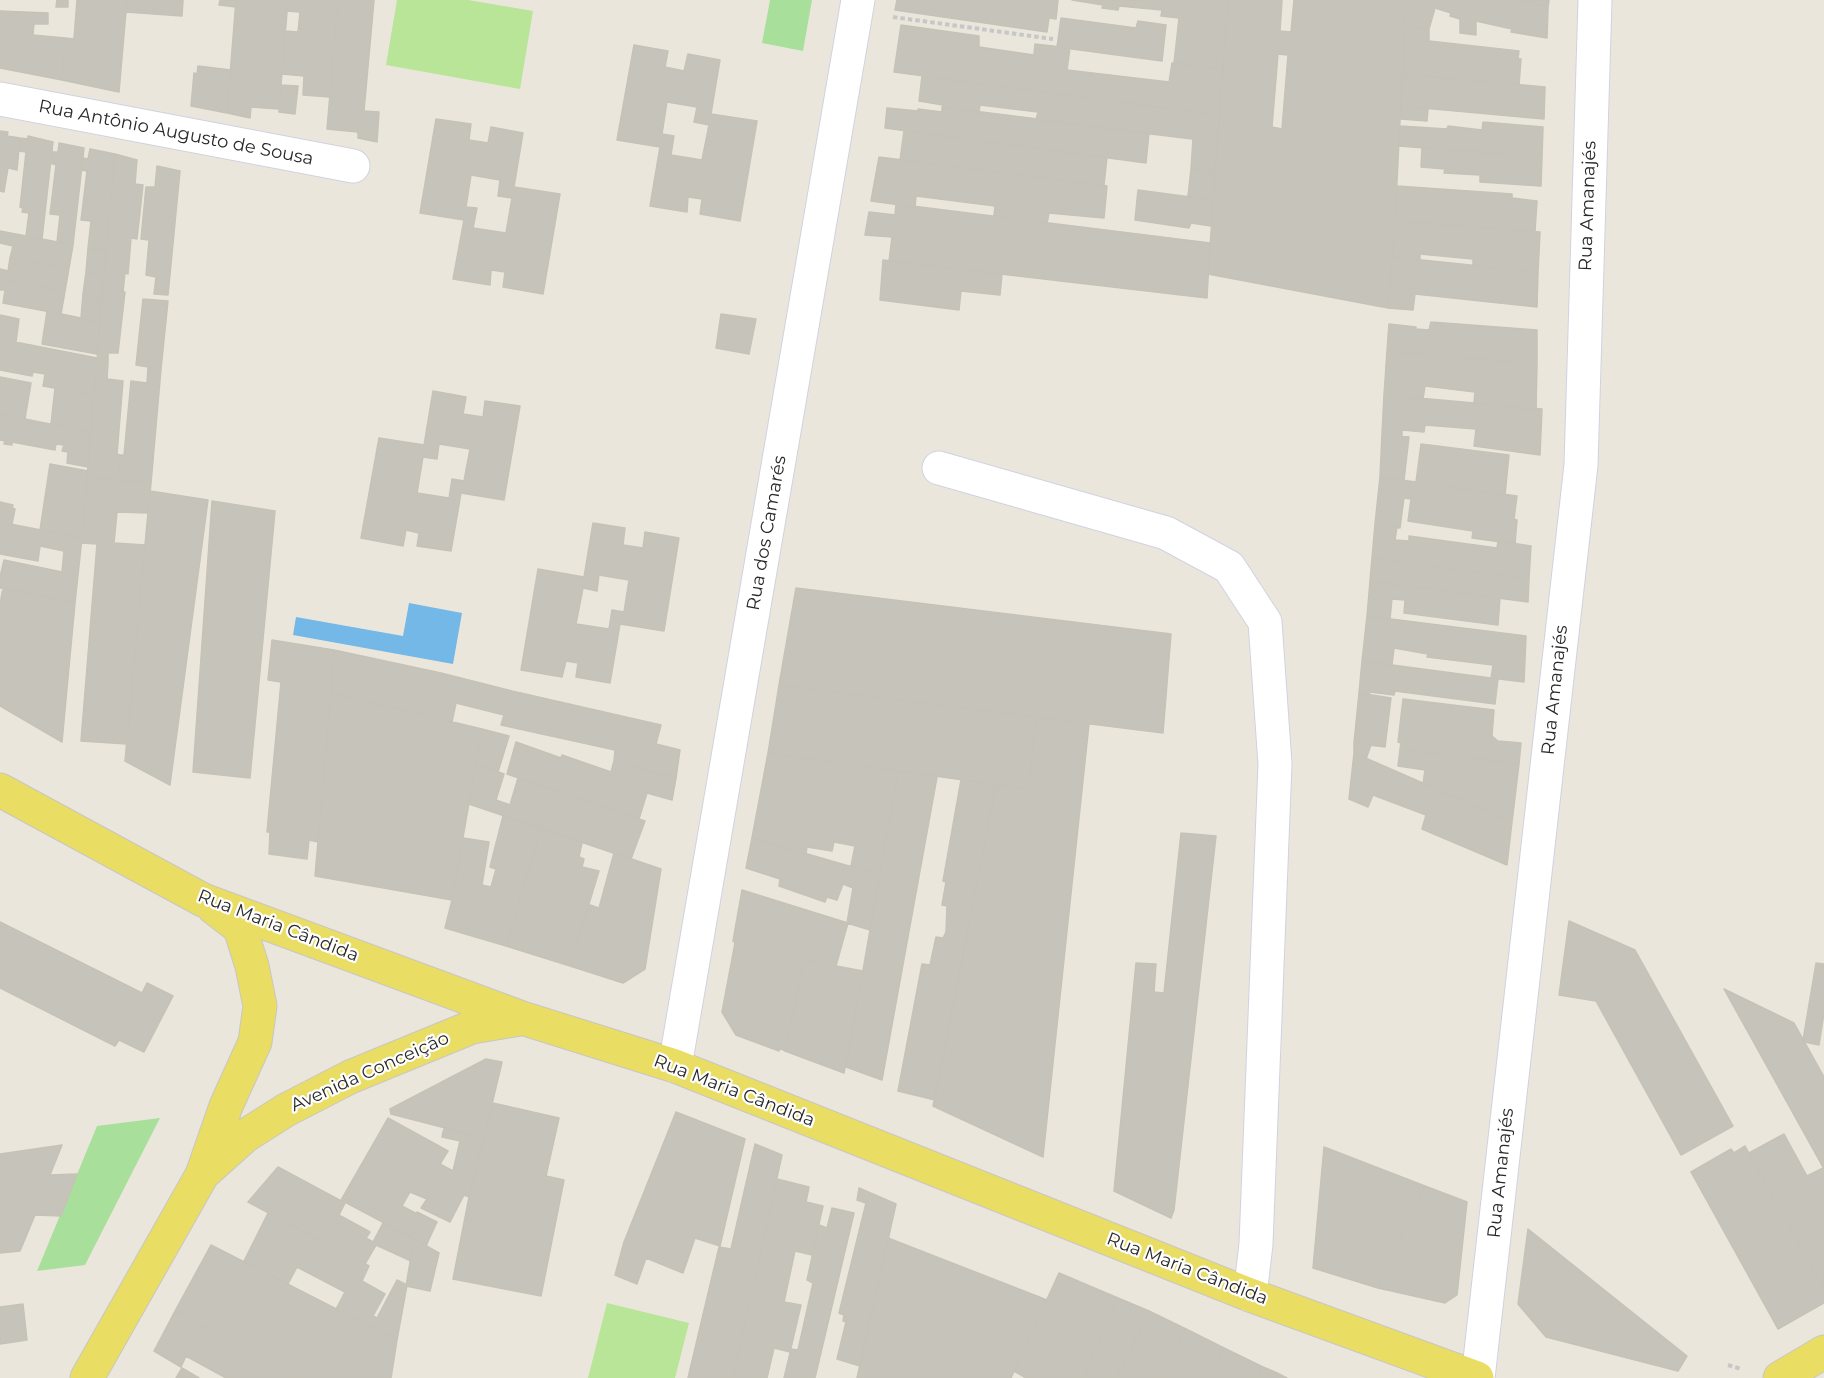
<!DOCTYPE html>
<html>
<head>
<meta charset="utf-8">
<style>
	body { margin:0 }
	canvas { display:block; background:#ebe6dc }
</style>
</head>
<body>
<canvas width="1824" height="1378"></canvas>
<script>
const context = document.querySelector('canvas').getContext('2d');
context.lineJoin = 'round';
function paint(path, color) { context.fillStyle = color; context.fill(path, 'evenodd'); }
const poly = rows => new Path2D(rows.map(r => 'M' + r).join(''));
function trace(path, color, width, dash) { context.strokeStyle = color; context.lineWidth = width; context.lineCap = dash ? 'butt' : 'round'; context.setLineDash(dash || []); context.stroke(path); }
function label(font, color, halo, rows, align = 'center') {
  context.font = font + ' Montserrat,sans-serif'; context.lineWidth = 4.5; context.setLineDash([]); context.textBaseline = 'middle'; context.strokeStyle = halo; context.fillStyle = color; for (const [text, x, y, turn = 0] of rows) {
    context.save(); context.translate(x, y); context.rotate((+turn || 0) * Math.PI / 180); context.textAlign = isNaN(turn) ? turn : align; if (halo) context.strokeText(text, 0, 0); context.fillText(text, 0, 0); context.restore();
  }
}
const green = poly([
	[770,0,812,0,803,51,762,43],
	[160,1118,85,1265,37,1271,97,1126]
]);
const pitch = poly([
	[397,0,468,0,533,11,520,89,386,65],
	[607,1303,689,1323,675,1378,588,1378]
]);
const water = poly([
	[409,603,462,613,453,664,293,635,296,617,403,636]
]);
const building = poly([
	[57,0,68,0,68,7,56,7,57,0],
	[77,0,127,0,119,92,62,80,65,38,74,39,77,0],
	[127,0,183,0,182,16,126,12,127,0],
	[220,0,236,0,236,7,219,5,220,0],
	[236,0,288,0,279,109,251,107,250,118,227,113,236,0],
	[288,0,338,0,330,97,303,95,304,76,282,74,285,31,298,32,300,12,287,11,288,0],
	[338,0,374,0,364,111,379,112,377,142,358,138,358,132,327,129,338,0],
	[897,0,1058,0,1056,19,1049,18,1047,32,895,10,897,0],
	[1072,0,1228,0,1223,69,1174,63,1179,18,1161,16,1162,10,1119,6,1118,10,1102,8,1103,5,1072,0],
	[1228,0,1282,0,1280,31,1291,32,1294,0,1406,0,1395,221,1388,308,1208,274,1228,0],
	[1278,54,1288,55,1282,129,1272,127,1278,54],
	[1406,0,1518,0,1548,7,1547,38,1511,32,1512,29,1476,21,1476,35,1460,33,1460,19,1450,16,1451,13,1435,8,1429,29,1405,26,1406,0],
	[1518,0,1549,0,1548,7,1518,0],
	[0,11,48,13,48,24,34,24,33,35,65,38,62,80,0,68,0,11],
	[1061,18,1136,28,1138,21,1166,25,1162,61,1057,47,1061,18],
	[901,25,979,36,979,47,1034,55,1035,44,1070,48,1067,70,1169,82,1172,63,1223,69,1219,115,894,72,901,25],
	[1405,26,1429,29,1429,41,1519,51,1518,59,1521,59,1519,85,1403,74,1405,26],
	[634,45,668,51,665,67,684,71,688,54,720,60,711,114,757,121,740,221,700,214,702,199,688,197,687,212,650,206,660,147,617,140,634,45],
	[198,66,231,70,227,113,191,106,194,73,197,74,198,66],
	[1403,74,1545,87,1544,119,1401,106,1403,74],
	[922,76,1219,115,1217,142,1036,120,1038,112,980,105,979,113,943,108,943,105,919,101,922,76],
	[281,85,298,86,295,114,279,112,281,85],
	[667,102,697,107,694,122,709,125,702,160,671,155,674,136,662,134,667,102],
	[1401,106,1428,109,1427,121,1401,119,1401,106],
	[942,107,1149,133,1146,163,885,128,887,108,918,111,918,109,942,112,942,107],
	[436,119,471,124,469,140,488,143,491,127,523,133,514,187,560,194,543,294,503,287,505,272,491,270,490,285,453,279,464,220,420,213,436,119],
	[1483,122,1543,127,1542,157,1399,146,1400,126,1447,129,1448,126,1482,130,1483,122],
	[0,131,8,132,7,136,20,138,17,170,0,166,0,131],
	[904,131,1107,157,1104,185,900,160,904,131],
	[28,136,53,142,42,239,26,236,29,213,22,212,23,208,20,207,26,152,19,151,20,138,28,139,28,136],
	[1193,139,1217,142,1215,172,1191,169,1193,139],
	[59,143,84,148,73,245,57,242,60,215,50,214,56,165,50,163,51,158,52,152,58,152,59,143],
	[1422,147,1542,157,1541,186,1480,182,1480,175,1444,173,1445,169,1421,167,1422,147],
	[90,149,115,154,106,251,88,248,91,221,81,220,87,171,81,170,83,158,88,159,90,149],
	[115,154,137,160,135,184,143,185,137,239,131,238,128,274,125,273,123,292,102,290,115,154],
	[879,157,1107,186,1104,218,1049,213,1047,223,994,216,995,206,916,196,915,207,871,201,879,157],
	[0,166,8,168,4,192,0,191,0,166],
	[157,166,180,171,168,295,154,294,156,277,146,275,149,240,141,239,146,187,155,187,157,166],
	[1191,169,1215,172,1213,200,1188,196,1191,169],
	[471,175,500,180,498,196,512,198,506,233,473,228,477,208,466,207,471,175],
	[1397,186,1512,194,1512,198,1537,201,1535,231,1395,221,1397,186],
	[1138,190,1213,200,1211,226,1191,223,1189,228,1135,220,1138,190],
	[896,204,1210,243,1207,298,889,261,892,237,865,235,869,212,895,215,896,204],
	[1395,221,1540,232,1538,272,1473,266,1473,259,1420,254,1420,260,1393,257,1395,221],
	[0,231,73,245,69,268,10,258,13,246,0,243,0,231],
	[88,248,106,251,104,275,86,272,88,248],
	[1393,257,1538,272,1537,307,1415,294,1413,310,1388,308,1393,257],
	[10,258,69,268,65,291,0,279,0,269,8,271,10,258],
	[883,260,1002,274,1000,295,961,291,959,310,880,300,883,260],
	[86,272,104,275,102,298,83,294,86,272],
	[0,279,65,291,61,314,3,303,5,290,0,290,0,279],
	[102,290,125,292,118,353,108,353,108,363,97,361,102,290],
	[83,294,102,298,100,322,81,318,83,294],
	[143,299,168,301,161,369,136,365,143,299],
	[47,311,100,322,97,354,42,344,47,311],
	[721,314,756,319,749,354,716,348,721,314],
	[0,315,19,319,16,342,0,339,0,315],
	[1431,322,1537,330,1537,364,1387,351,1389,324,1416,327,1416,329,1429,330,1431,322],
	[0,339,97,358,94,395,43,386,45,374,33,372,32,376,0,370,0,339],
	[1387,351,1537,364,1536,410,1474,403,1475,392,1425,386,1423,399,1384,395,1387,351],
	[97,361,108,363,107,379,123,381,117,454,120,455,118,480,87,477,97,361],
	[148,367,161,369,151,483,118,480,120,455,124,455,131,381,147,383,148,367],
	[0,377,31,383,25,419,0,414,0,377],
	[55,388,94,395,90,432,51,424,55,388],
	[433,391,466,397,463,414,483,417,485,401,520,406,504,500,461,493,451,551,417,546,419,533,406,530,403,546,361,538,379,438,424,445,433,391],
	[1384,395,1542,409,1540,455,1474,446,1476,429,1425,425,1424,432,1402,430,1402,436,1382,434,1384,395],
	[0,414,90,432,88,467,67,463,68,452,62,451,64,445,56,444,55,450,12,442,12,445,4,444,5,441,0,440,0,414],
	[1382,434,1409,437,1404,480,1380,477,1382,434],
	[439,444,470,449,464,481,452,479,449,498,417,493,423,457,437,459,439,444],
	[1421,444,1509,455,1505,495,1416,482,1421,444],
	[50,464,88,471,82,538,40,530,50,464],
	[87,477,151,483,148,513,117,512,114,543,145,545,127,744,81,741,97,544,82,543,87,477],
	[1380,477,1517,496,1514,519,1517,520,1515,544,1472,538,1473,531,1408,521,1411,499,1404,498,1400,528,1375,524,1380,477],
	[150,491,208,500,170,785,125,761,150,491],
	[212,501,275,511,250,778,193,772,212,501],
	[0,502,13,505,12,508,15,509,12,524,0,522,0,502],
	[0,522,82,538,75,603,0,588,0,577,4,560,62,572,64,551,40,546,38,561,0,554,0,522],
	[593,523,625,528,623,545,643,548,645,532,679,538,664,631,620,624,610,683,576,677,578,663,566,661,562,677,521,670,538,569,584,577,593,523],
	[1375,524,1397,527,1395,540,1409,541,1409,536,1497,548,1498,541,1531,546,1529,579,1372,558,1375,524],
	[1372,558,1529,579,1528,602,1370,581,1372,558],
	[599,575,629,580,624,612,612,610,609,629,576,624,583,588,597,591,599,575],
	[1370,581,1500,598,1498,625,1404,613,1405,600,1392,599,1390,619,1367,616,1370,581],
	[3,588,75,603,62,742,0,706,0,604,3,588],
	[796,588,1171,634,1163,733,779,685,796,588],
	[1367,616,1526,636,1524,682,1491,678,1493,665,1427,657,1428,654,1394,648,1392,665,1362,661,1367,616],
	[272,640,334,650,318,842,309,840,307,859,269,854,270,832,267,832,281,682,268,680,272,640],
	[334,650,441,673,512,691,661,725,656,744,680,750,676,778,614,761,615,750,501,725,504,715,456,703,452,722,331,693,334,650],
	[1362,661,1498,679,1495,704,1395,691,1394,695,1370,692,1369,695,1359,693,1362,661],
	[779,685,1036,717,1029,789,768,753,779,685],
	[331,693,482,729,452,900,315,876,331,693],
	[1359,693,1391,698,1385,747,1354,743,1359,693],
	[1403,699,1494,710,1492,736,1498,741,1521,743,1519,764,1400,749,1401,743,1398,742,1403,699],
	[1036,717,1089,724,1043,1157,933,1106,996,785,1029,789,1036,717],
	[482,729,509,736,498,772,476,764,482,729],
	[516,742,561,758,562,755,611,772,614,761,676,778,672,800,647,793,639,819,507,774,516,742],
	[1354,743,1371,745,1366,759,1354,753,1354,743],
	[1400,749,1519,764,1512,822,1423,784,1425,770,1398,766,1400,749],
	[768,753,898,771,880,875,851,866,855,846,834,842,832,851,807,847,806,854,752,838,768,753],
	[1354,753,1512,822,1507,865,1422,829,1426,815,1373,795,1368,807,1349,799,1354,753],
	[476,764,504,774,496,800,510,805,518,778,645,821,631,859,469,804,476,764],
	[898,771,937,777,882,1080,846,1067,898,771],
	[961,780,996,785,935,1100,898,1091,922,964,930,965,936,937,943,938,946,932,947,906,942,905,946,882,943,881,961,780],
	[503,816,541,828,506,946,445,928,452,900,463,838,489,842,482,885,491,887,496,869,490,867,503,816],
	[541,828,582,843,579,857,584,859,582,867,599,871,570,966,506,946,541,828],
	[1181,833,1216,836,1174,1210,1171,1218,1114,1191,1136,963,1156,964,1154,992,1164,993,1181,833],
	[752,838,880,875,870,930,847,923,853,888,843,884,837,900,827,897,825,902,779,886,780,879,746,868,752,838],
	[614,853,661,869,645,969,623,983,570,966,590,905,599,908,614,853],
	[742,890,848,923,836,966,804,960,785,1051,780,1048,779,1051,736,1035,722,1012,735,943,733,941,742,890],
	[1569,921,1635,950,1733,1126,1681,1155,1596,1001,1559,995,1569,921],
	[0,922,142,993,147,983,173,996,144,1052,119,1040,115,1046,0,988,0,922],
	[804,960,863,971,844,1073,785,1051,804,960],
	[1816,963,1824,964,1824,1013,1819,1045,1805,1042,1803,1040,1816,963],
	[1724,989,1794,1023,1824,1077,1824,1169,1724,989],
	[486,1059,502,1062,484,1138,391,1114,390,1109,486,1059],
	[493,1103,559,1118,546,1176,564,1180,541,1296,453,1279,469,1197,493,1103],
	[676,1112,745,1139,720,1246,695,1238,683,1273,646,1258,637,1284,615,1275,624,1242,676,1112],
	[388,1118,448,1151,440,1164,453,1171,460,1141,442,1137,444,1128,484,1138,469,1197,464,1195,450,1222,421,1208,427,1199,410,1192,402,1206,421,1216,409,1236,341,1200,388,1118],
	[1784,1134,1807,1176,1823,1168,1824,1169,1824,1289,1749,1153,1784,1134],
	[755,1144,782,1155,733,1378,688,1378,719,1247,731,1249,755,1144],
	[62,1145,50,1175,77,1174,61,1216,35,1215,20,1251,0,1253,0,1154,62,1145],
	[1745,1146,1824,1289,1824,1303,1778,1329,1691,1172,1731,1149,1734,1153,1745,1146],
	[1324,1147,1425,1186,1378,1288,1313,1268,1324,1147],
	[278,1167,345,1203,339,1215,370,1232,366,1238,373,1242,383,1223,414,1239,411,1261,376,1245,365,1264,248,1202,278,1167],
	[777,1179,809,1187,806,1202,823,1206,812,1255,795,1251,784,1302,801,1305,790,1352,774,1348,767,1378,733,1378,777,1179],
	[1425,1186,1467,1202,1457,1295,1445,1303,1378,1288,1425,1186],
	[859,1188,896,1204,860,1366,837,1359,846,1322,843,1321,844,1315,839,1313,866,1203,857,1200,859,1188],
	[832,1208,854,1213,815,1378,784,1378,791,1349,798,1350,813,1283,807,1280,819,1225,827,1228,832,1208],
	[417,1212,437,1222,426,1246,409,1236,421,1216,417,1214,417,1212],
	[268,1213,369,1266,362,1281,385,1294,373,1316,377,1318,397,1280,407,1285,397,1340,336,1309,345,1292,297,1267,288,1284,244,1261,268,1213],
	[1528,1229,1687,1356,1678,1371,1546,1337,1518,1304,1528,1229],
	[888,1238,1047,1300,1011,1378,857,1378,888,1238],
	[414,1239,439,1253,430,1291,406,1286,414,1239],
	[211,1245,397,1340,391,1378,303,1378,175,1311,211,1245],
	[1059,1273,1118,1298,1083,1378,1026,1378,1014,1371,1059,1273],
	[1118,1298,1149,1311,1117,1378,1083,1378,1118,1298],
	[23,1304,27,1340,0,1344,0,1307,23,1304],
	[175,1311,303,1378,226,1378,186,1356,181,1367,154,1351,175,1311],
	[1149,1311,1186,1329,1163,1378,1117,1378,1149,1311],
	[1186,1329,1224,1348,1210,1378,1163,1378,1186,1329],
	[1224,1348,1263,1367,1258,1378,1210,1378,1224,1348],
	[1263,1367,1275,1372,1287,1378,1258,1378,1263,1367],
	[182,1368,199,1378,176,1378,182,1368]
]);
const path = poly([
	[893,17,1053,39],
	[1728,1365,1741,1369]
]);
const minor = poly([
	[0,99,353,166],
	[939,468,1166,533,1229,567,1265,622,1275,764,1256,1244,1250,1295],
	[675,1066,858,0],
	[1478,1378,1581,465,1595,0]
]);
const major = poly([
	[0,790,203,900,522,1018,675,1066,1250,1295,1477,1378],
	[206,1171,245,1136,286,1110,350,1077,472,1027,520,1019],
	[87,1378,202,1175,226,1106,255,1042,260,1006,252,966,240,928,214,908],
	[1780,1378,1824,1352]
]);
const streetNames = [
	["Rua Antônio Augusto de Sousa",176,133,11],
	["Rua Amanajés",1588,206,-88],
	["Rua dos Camarés",767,533,-80],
	["Rua Amanajés",1555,690,-84],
	["Rua Maria Cândida",278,926,21],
	["Avenida Conceição",370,1072,-24],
	["Rua Maria Cândida",734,1091,21],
	["Rua Amanajés",1501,1173,-84],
	["Rua Maria Cândida",1187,1269,21]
];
paint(green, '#a8df9b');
paint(pitch, '#b8e597');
paint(water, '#74b8e8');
paint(building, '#c6c3bb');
trace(building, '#c6c2b6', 1.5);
trace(minor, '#d1d2e1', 35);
trace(major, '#c7c7c7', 35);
trace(path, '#c7c7c7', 4, [4.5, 3]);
trace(minor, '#fff', 33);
trace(major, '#e9dd63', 33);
label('18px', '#292929', '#fff', streetNames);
</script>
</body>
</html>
